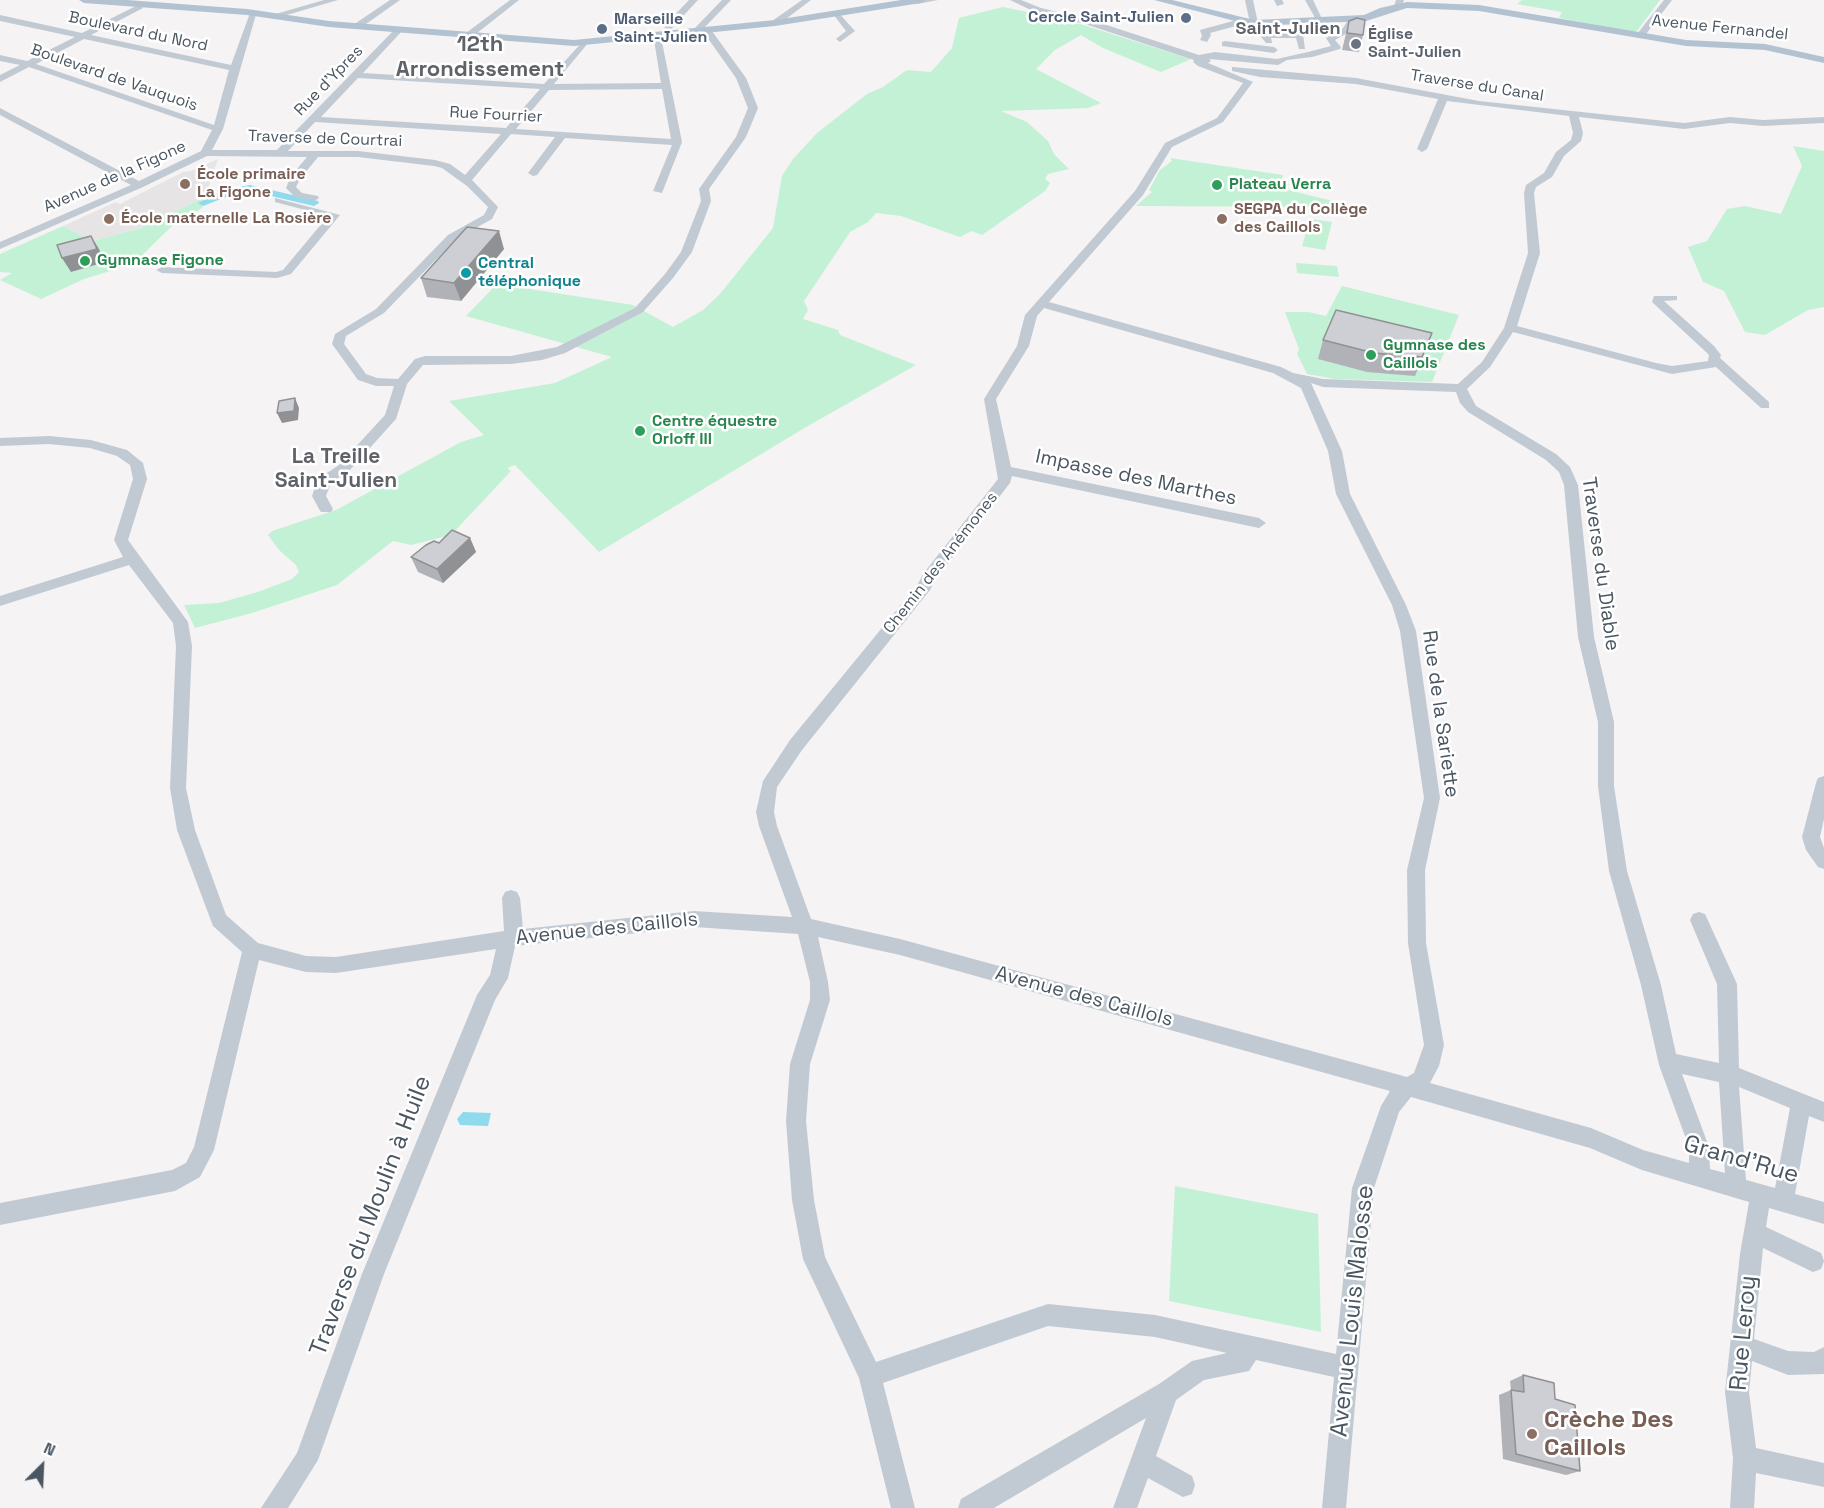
<!DOCTYPE html>
<html>
<head>
<meta charset="utf-8">
<style>
	body { margin:0 }
	#map { position:relative; width:1824px; height:1508px; overflow:hidden; background:#f5f3f3; font-family:"Space Grotesk",sans-serif }
	canvas { display:block }
	.north { position:absolute; left:12px; top:1436px; width:60px; height:60px; -webkit-text-stroke:4px #fff; paint-order:stroke; rotate:24deg; font-size:16px; font-weight:700; line-height:24px; text-align:center; color:#4a5661 }
	.north::after { content:''; display:block; margin:auto; width:21px; height:27px; background:#4a5661; clip-path:polygon(50% 0,100% 100%,50% 72%,0 100%) }
</style>
</head>
<body>
<div id="map">
<canvas width="1824" height="1508"></canvas>
<div class="north">N</div>
</div>
<script>
const context = document.querySelector('canvas').getContext('2d');
context.lineJoin = 'round';
function paint(path, color) { context.fillStyle = color; context.fill(path, 'evenodd'); }
const poly = rows => new Path2D(rows.map(r => 'M' + r).join(''));
function trace(path, color, width, dash) { context.strokeStyle = color; context.lineWidth = width; context.lineCap = dash ? 'butt' : 'round'; context.setLineDash(dash || []); context.stroke(path); }
function label(font, color, halo, rows, align = 'center') {
  context.font = font + ' "Space Grotesk",sans-serif'; context.lineWidth = 5; context.setLineDash([]); context.textBaseline = 'middle'; context.strokeStyle = halo; context.fillStyle = color; for (const [text, x, y, turn = 0] of rows) {
    context.save(); context.translate(x, y); context.rotate((+turn || 0) * Math.PI / 180); context.textAlign = isNaN(turn) ? turn : align; if (halo) context.strokeText(text, 0, 0); context.fillText(text, 0, 0); context.restore();
  }
}
const education = poly([
	[218,159,205,197,141,228,93,241,63,226,116,202,120,204,183,172,191,171]
]);
const green = poly([
	[1522,0,1660,0,1637,31,1631,32,1559,18,1562,12,1517,4],
	[1003,7,1061,19,1061,22,1080,24,1191,59,1161,72,1103,48,1081,35,1055,50,1036,69,1101,103,1088,108,1001,111,1027,122,1048,141,1054,154,1069,169,1048,174,1045,179,1050,183,1045,191,982,235,971,231,960,237,901,216,876,213,868,222,850,232,804,301,808,310,803,319,838,330,840,335,916,365,806,427,599,552,515,465,507,468,511,471,451,535,411,545,393,541,337,585,252,613,195,628,184,605,219,603,258,592,292,579,299,572,296,565,279,550,268,535,272,531,336,510,461,442,484,435,449,401,555,383,612,357,466,316,497,284,633,305,673,327,703,310,720,294,773,228,782,176,793,159,817,133,867,94,883,87,907,70,931,72,952,48,959,18],
	[1793,146,1824,151,1824,307,1808,310,1765,335,1745,332,1724,291,1703,282,1688,247,1707,241,1727,209,1745,206,1781,214,1802,166],
	[1170,158,1283,175,1280,188,1349,205,1336,213,1329,211,1326,207,1136,206,1152,192,1149,190,1160,170,1172,161],
	[205,197,202,208,171,227,133,264,84,279,41,299,0,280,12,273,0,272,0,254,63,226,93,241,141,228],
	[1310,219,1332,222,1325,250,1302,246],
	[1296,263,1337,266,1339,277,1297,273],
	[1342,286,1459,315,1432,382,1335,379,1307,374,1297,354,1299,349,1285,312,1308,312,1326,316],
	[1175,1186,1318,1214,1321,1332,1169,1301]
]);
const water = poly([
	[463,1112,491,1113,488,1126,460,1125,457,1119]
]);
const canal = poly([
	[250,185,318,201,319,203,314,206,250,191,231,195,203,206,198,203,224,190,250,185]
]);
const minor = poly([
	[324,0,338,0,273,19,269,16,324,0],
	[390,0,400,0,359,29,353,29,353,25,390,0],
	[510,0,519,0,472,37,466,37,466,33,510,0],
	[689,0,698,0,672,28,670,35,664,35,665,25,689,0],
	[722,0,731,0,705,27,709,27,746,78,758,108,746,137,709,189,711,201,692,252,673,278,643,312,565,353,542,360,511,364,423,365,407,384,396,419,349,471,331,483,326,496,333,509,331,512,321,512,319,509,312,496,315,487,321,477,339,465,385,415,394,386,376,386,358,380,332,344,335,334,376,309,448,235,484,215,488,207,467,186,442,168,434,166,358,157,318,157,300,179,296,187,302,193,318,196,319,198,314,201,295,197,286,188,291,176,307,157,207,156,143,187,0,249,0,242,131,185,0,115,0,108,139,181,201,151,212,130,29,67,0,82,0,75,20,65,0,61,0,55,27,61,75,37,0,21,0,15,82,33,140,4,143,8,91,35,231,65,250,13,257,11,223,129,212,150,277,150,396,28,403,30,363,73,544,84,585,39,589,42,554,84,661,83,653,34,660,32,682,142,662,193,653,191,672,145,565,138,537,175,533,176,528,173,555,137,511,134,472,180,498,207,492,219,456,239,384,313,346,336,344,344,366,374,377,378,398,379,415,359,425,356,511,356,557,347,635,308,665,274,681,252,701,201,699,189,736,137,748,108,736,78,702,30,697,33,693,30,722,0],
	[84,39,229,70,214,125,36,64,84,39],
	[358,78,540,89,506,128,321,117,358,78],
	[662,89,671,139,516,129,549,90,662,89],
	[315,122,501,134,465,175,450,164,435,160,358,151,288,151,315,122],
	[802,0,811,0,778,25,772,25,772,21,802,0],
	[915,0,938,0,917,4,913,2,915,0],
	[1010,0,1021,0,1041,8,1091,20,1199,55,1215,52,1277,59,1308,52,1331,46,1326,38,1343,28,1350,17,1356,17,1349,32,1335,40,1341,47,1340,49,1312,57,1287,60,1278,65,1209,59,1211,61,1208,63,1253,82,1223,122,1172,147,1143,195,1049,302,1281,367,1293,373,1323,379,1458,384,1482,362,1504,328,1528,253,1524,193,1526,185,1544,173,1556,152,1571,140,1573,133,1569,116,1447,101,1427,149,1422,152,1417,149,1438,99,1356,84,1260,77,1232,71,1232,67,1356,78,1479,101,1684,123,1730,117,1763,120,1824,117,1824,123,1763,126,1730,123,1684,129,1579,117,1583,133,1581,141,1564,156,1552,177,1536,187,1534,193,1540,253,1517,326,1656,363,1672,366,1708,361,1709,355,1706,352,1652,302,1654,296,1677,296,1677,300,1664,301,1714,346,1721,355,1720,358,1769,402,1769,408,1761,408,1716,367,1672,374,1513,332,1490,367,1467,389,1476,406,1556,454,1570,467,1578,485,1594,637,1614,722,1614,786,1627,871,1661,985,1676,1054,1719,1063,1717,984,1690,920,1693,914,1699,912,1705,914,1737,984,1739,1068,1824,1102,1824,1122,1809,1116,1795,1194,1824,1202,1824,1224,1769,1208,1766,1227,1821,1253,1824,1261,1821,1269,1813,1272,1763,1248,1754,1339,1788,1351,1814,1352,1824,1347,1824,1374,1788,1375,1752,1361,1749,1392,1756,1448,1824,1463,1824,1487,1756,1473,1754,1508,1730,1508,1733,1458,1725,1392,1740,1254,1749,1202,1642,1170,1590,1148,1411,1097,1399,1112,1374,1188,1346,1508,1322,1508,1334,1377,1256,1360,1249,1371,1204,1380,1176,1400,1156,1456,1192,1476,1195,1485,1192,1494,1183,1497,1148,1478,1137,1508,1113,1508,1146,1418,994,1508,958,1508,961,1499,1159,1384,1192,1361,1227,1353,1155,1337,1048,1326,883,1383,915,1508,891,1508,859,1378,803,1259,792,1200,786,1121,790,1064,810,1000,810,982,798,934,694,927,515,946,508,978,495,1000,384,1274,318,1460,288,1508,261,1508,297,1453,362,1274,477,995,490,975,496,949,336,973,306,972,259,960,214,1150,200,1177,175,1191,0,1225,0,1203,172,1170,186,1163,194,1147,242,952,213,926,177,830,170,788,176,646,173,623,129,565,0,606,0,596,123,557,114,540,133,479,130,465,117,456,90,448,49,444,0,446,0,438,49,436,91,440,127,450,143,463,147,479,128,540,188,622,192,646,186,788,195,830,226,915,258,943,306,956,336,957,504,931,502,898,505,892,511,890,517,892,520,898,523,929,694,911,792,917,759,826,756,812,763,781,790,740,918,584,923,574,998,479,984,399,1017,346,1025,315,1135,191,1165,143,1217,118,1243,83,1198,66,1193,62,1194,60,1085,24,1035,12,1010,0],
	[1044,308,1273,373,1301,388,1328,451,1336,494,1392,605,1400,631,1424,798,1407,870,1408,943,1424,1045,1414,1073,1407,1077,900,939,811,919,777,826,774,812,777,787,802,750,930,590,935,580,1010,483,1012,476,1259,528,1266,523,1259,518,1011,467,996,399,1029,346,1037,316,1044,308],
	[1311,383,1323,387,1456,392,1460,403,1468,412,1546,460,1559,472,1564,485,1578,637,1598,722,1598,786,1609,871,1641,985,1659,1065,1689,1147,1689,1163,1643,1150,1591,1128,1430,1083,1439,1066,1444,1045,1426,943,1425,870,1440,798,1416,631,1406,605,1350,494,1342,451,1311,383],
	[818,937,900,955,1390,1091,1381,1106,1352,1188,1336,1354,1155,1315,1048,1304,876,1362,825,1257,814,1200,806,1121,810,1064,830,1000,828,982,818,937],
	[1682,1074,1719,1082,1725,1173,1710,1169,1709,1147,1682,1074],
	[1739,1087,1790,1108,1775,1188,1746,1180,1739,1087],
	[1245,0,1253,0,1258,23,1266,32,1303,34,1305,49,1299,49,1296,38,1271,38,1272,43,1266,43,1250,23,1245,0],
	[1274,0,1282,0,1284,4,1277,6,1274,0],
	[1305,0,1313,0,1324,23,1318,23,1305,0],
	[1396,0,1404,0,1401,8,1394,6,1396,0],
	[1664,0,1672,0,1643,38,1637,38,1637,34,1664,0],
	[837,11,855,31,840,42,836,39,846,31,833,14,837,11],
	[1244,18,1247,23,1210,33,1211,35,1207,42,1200,40,1202,36,1200,30,1244,18],
	[1225,41,1274,47,1278,50,1274,53,1222,46,1222,42,1225,41],
	[275,198,340,215,291,274,277,278,162,273,156,270,162,267,276,272,283,270,328,216,275,202,275,198],
	[1824,776,1824,819,1820,837,1824,848,1824,869,1818,867,1806,850,1802,837,1816,783,1818,778,1824,776]
]);
const major = poly([
	[79,0,127,0,247,9,329,21,574,40,775,20,901,0,926,0,921,3,775,26,574,46,329,27,247,15,84,3,79,0],
	[1154,0,1172,0,1254,20,1364,15,1380,8,1407,2,1479,5,1686,40,1765,44,1824,57,1824,63,1765,50,1686,46,1479,11,1407,8,1366,21,1254,26,1154,0]
]);
const wall = poly([
	[1349,21,1363,35,1359,52,1342,50],
	[504,249,461,301,427,297,421,278],
	[1432,333,1415,376,1367,372,1318,359,1323,340],
	[470,538,476,552,443,583,418,572,411,557,439,543],
	[1523,1375,1555,1399,1580,1471,1566,1475,1503,1459,1499,1395,1511,1390,1510,1381]
]);
const shadedWall = poly([
	[499,231,504,249,461,301,454,283],
	[91,236,99,249,105,262,71,272,62,258],
	[295,398,299,408,298,420,282,423,277,413],
	[470,538,476,552,443,583,437,569]
]);
const building = poly([
	[1357,18,1365,20,1363,35,1347,33,1349,21,1357,18],
	[467,227,499,231,454,283,421,278,467,227],
	[91,236,97,249,62,258,57,245,91,236],
	[1336,310,1432,333,1422,357,1374,353,1323,340,1336,310],
	[295,398,294,411,277,413,279,401,295,398],
	[452,530,470,538,437,569,411,557,426,545,434,541,439,543,452,530],
	[1523,1375,1554,1383,1555,1399,1575,1405,1580,1471,1516,1454,1511,1390,1524,1392,1523,1375]
]);
const markers = [
	[1186,18,6,"#5c6f8a"],
	[602,29,6,"#5c6f8a"],
	[1356,44,6,"#6b7280"],
	[185,184,6,"#8d6e63"],
	[1217,185,6,"#2e9e5b"],
	[109,219,6,"#8d6e63"],
	[1222,219,6,"#8d6e63"],
	[85,261,6,"#2e9e5b"],
	[466,273,6,"#0f9aa8"],
	[1371,355,6,"#2e9e5b"],
	[640,431,6,"#2e9e5b"],
	[1532,1434,6,"#8d6e63"]
];
const farServicenames = [
	["Cercle Saint-Julien",1174,18],
	["Marseille",614,20,"left"],
	["Saint-Julien",614,38,"left"]
];
const farStreetnames = [
	["Avenue Fernandel",1720,28,6],
	["Boulevard du Nord",138,32,12],
	["Boulevard de Vauquois",114,78,19],
	["Rue d'Ypres",329,81,-46],
	["Traverse du Canal",1477,86,9],
	["Rue Fourrier",496,115,3],
	["Traverse de Courtrai",325,139,2],
	["Avenue de la Figone",115,177,-24],
	["Chemin des Anémones",941,563,-52]
];
const farWorshipnames = [
	["Église",1368,35],
	["Saint-Julien",1368,53]
];
const farEducationnames = [
	["École primaire",197,175],
	["La Figone",197,193],
	["SEGPA du Collège",1234,210],
	["des Caillols",1234,228],
	["École maternelle La Rosière",121,219]
];
const farLeisurenames = [
	["Plateau Verra",1229,185],
	["Gymnase Figone",97,261],
	["Gymnase des",1383,346],
	["Caillols",1383,364],
	["Centre équestre",652,422],
	["Orloff III",652,440]
];
const farCulturenames = [
	["Central",478,264],
	["téléphonique",478,282]
];
const farQuarternames = [
	["Saint-Julien",1288,29]
];
const streetNames = [
	["Impasse des Marthes",1136,478,12],
	["Traverse du Diable",1600,564,82],
	["Rue de la Sariette",1440,714,82],
	["Avenue des Caillols",607,929,-6],
	["Avenue des Caillols",1084,997,15]
];
const neighbourhoodNames = [
	["La Treille",336,457],
	["Saint-Julien",336,481]
];
const farDistrictnames = [
	["12th",480,45],
	["Arrondissement",480,70]
];
const nearStreetnames = [
	["Grand'Rue",1741,1160,16],
	["Traverse du Moulin à Huile",371,1216,-69],
	["Avenue Louis Malosse",1353,1311,-84],
	["Rue Leroy",1744,1333,-85]
];
const nearEducationnames = [
	["Crèche Des",1544,1420],
	["Caillols",1544,1448]
];
paint(education, '#e6e4e5');
paint(green, '#c3f1d5');
paint(water, '#90daee');
paint(canal, '#90daee');
paint(minor, '#c1cad2');
paint(major, '#b3c2d1');
paint(wall, '#b0b2b7');
paint(shadedWall, '#909195');
paint(building, '#cdcfd5');
trace(building, '#909195', 1.5);
for (const [x, y, r, color] of markers) { const dot = new Path2D(); dot.arc(x, y, r, 0, 2 * Math.PI); context.fillStyle = color; context.fill(dot); trace(dot, '#fff', 2); }
label('bold 16px', '#4e5e75', '#fff', farServicenames, 'right');
label('16px', '#4a5661', '#fff', farStreetnames);
label('bold 16px', '#5b616d', '#fff', farWorshipnames, 'left');
label('bold 16px', '#785e54', '#fff', farEducationnames, 'left');
label('bold 16px', '#27864d', '#fff', farLeisurenames, 'left');
label('bold 16px', '#0d838f', '#fff', farCulturenames, 'left');
label('bold 18px', '#5f6368', '#fff', farQuarternames);
label('20px', '#4a5661', '#fff', streetNames);
label('bold 21px', '#5f6368', '#fff', neighbourhoodNames);
label('bold 22px', '#5f6368', '#fff', farDistrictnames);
label('24px', '#4a5661', '#fff', nearStreetnames);
label('bold 24px', '#785e54', '#fff', nearEducationnames, 'left');
</script>
</body>
</html>
